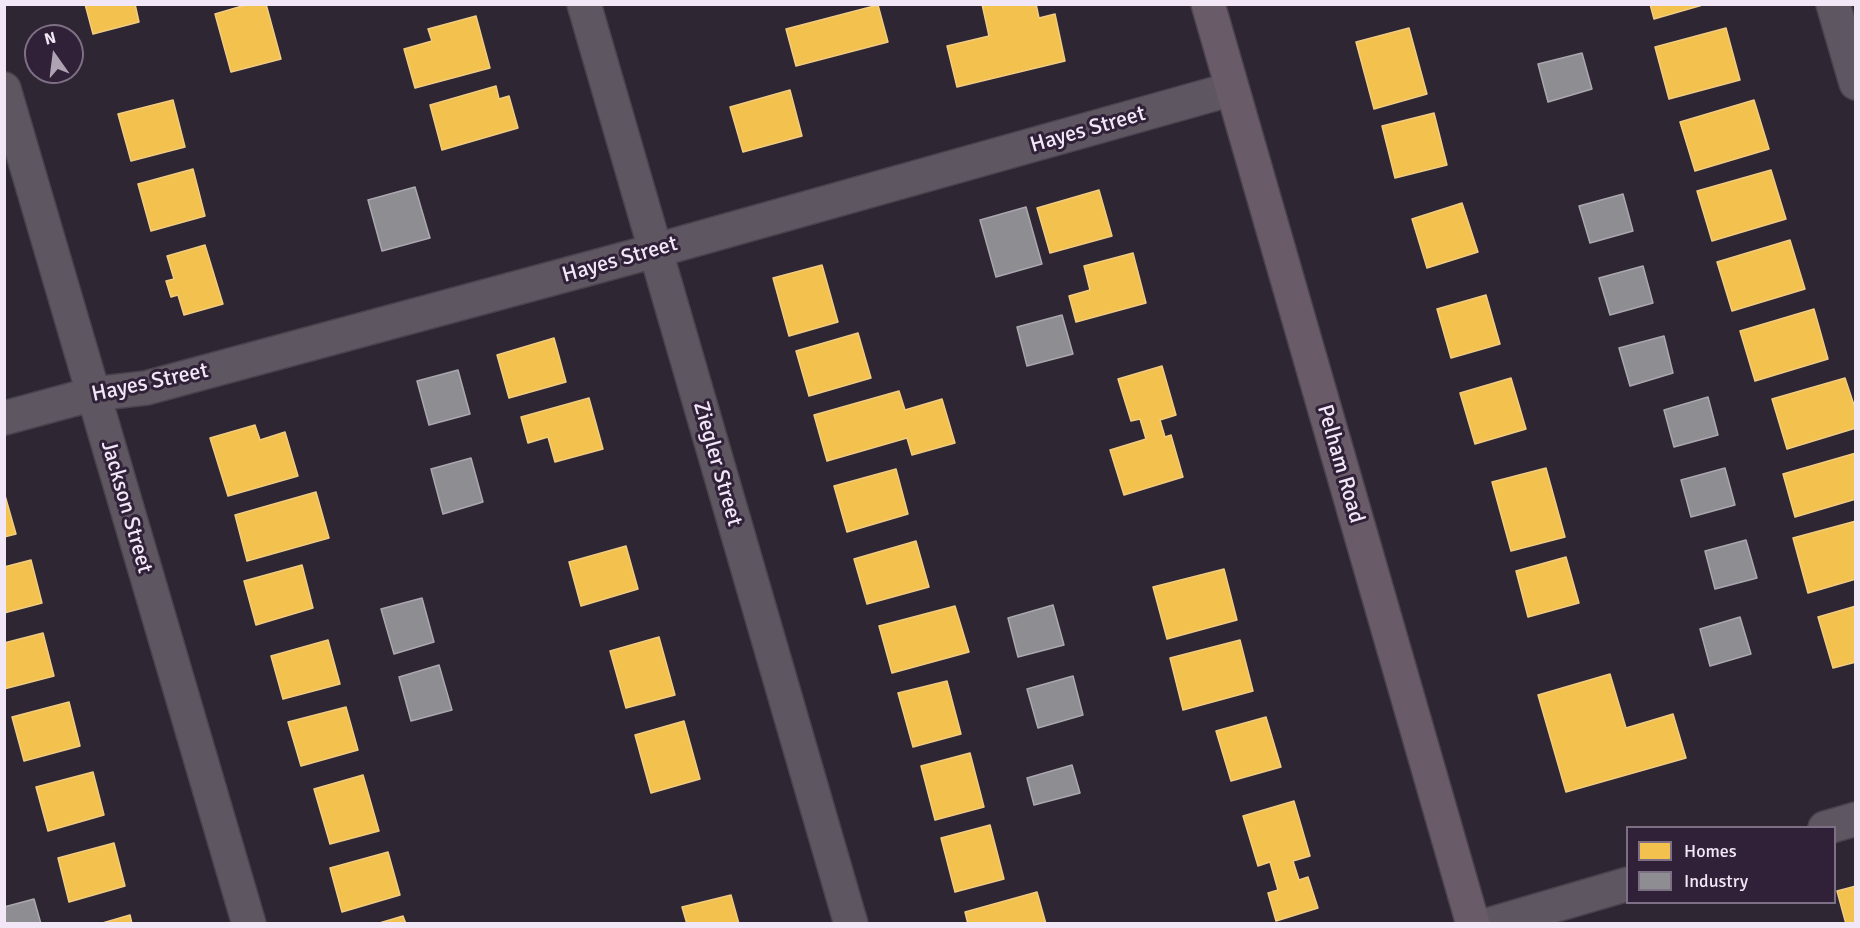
<!DOCTYPE html>
<html>
<head>
<meta charset="utf-8">
<style>
	body { margin:0 }
	#map { position:relative; width:1860px; height:928px; overflow:hidden; background:#2e2632; font-family:Signika,sans-serif }
	canvas { display:block }
	.frame { position:absolute; inset:0; border:6px solid #f2e7f7; pointer-events:none }
	.legend { position:absolute; left:1626px; top:826px; width:210px; height:78px; box-sizing:border-box; background:#302038; border:2px solid #7e7084; margin:0; padding:8px 10px; list-style:none; font-size:18px; color:#f2e7f7 }
	.legend li { display:flex; align-items:center; gap:12px; height:30px }
	.legend b { width:30px; border:2px solid #7e7084 }
	.north { position:absolute; left:24px; top:24px; width:60px; height:60px; box-sizing:border-box; background:#302038; border:2px solid #7e7084; border-radius:50%; rotate:346deg; font-size:16px; font-weight:700; line-height:24px; text-align:center; color:#f2e7f7 }
	.north::after { content:''; display:block; margin:auto; width:21px; height:27px; background:#ada3b2; clip-path:polygon(50% 0,100% 100%,50% 72%,0 100%) }
</style>
</head>
<body>
<div id="map">
<canvas width="1860" height="928"></canvas>
<div class="frame"></div>
<ul class="legend">
<li><b style="height:16px;background:#f2c14e"></b>Homes</li>
<li><b style="height:16px;background:#8d8d92"></b>Industry</li>
</ul>
<div class="north">N</div>
</div>
<script>
const context = document.querySelector('canvas').getContext('2d');
context.lineJoin = 'round';
function paint(path, color) { context.fillStyle = color; context.fill(path, 'evenodd'); }
const poly = rows => new Path2D(rows.map(r => 'M' + r).join(''));
function trace(path, color, width, dash) { context.strokeStyle = color; context.lineWidth = width; context.lineCap = dash ? 'butt' : 'round'; context.setLineDash(dash || []); context.stroke(path); }
function label(font, color, halo, rows, align = 'center') {
  context.font = font + ' Signika,sans-serif'; context.lineWidth = 6; context.setLineDash([]); context.textBaseline = 'middle'; context.strokeStyle = halo; context.fillStyle = color; for (const [text, x, y, turn = 0] of rows) {
    context.save(); context.translate(x, y); context.rotate((+turn || 0) * Math.PI / 180); context.textAlign = isNaN(turn) ? turn : align; if (halo) context.strokeText(text, 0, 0); context.fillText(text, 0, 0); context.restore();
  }
}
const homes = poly([
	[85,4,135,4,139,22,93,34,85,4],
	[249,4,266,4,281,59,231,72,215,14,249,4],
	[982,4,1036,4,1039,18,1055,14,1065,61,957,87,947,46,989,36,982,4],
	[1650,4,1706,4,1654,19,1650,4],
	[878,5,888,42,796,66,786,29,878,5],
	[476,16,490,68,415,88,404,49,432,41,428,29,476,16],
	[1409,28,1427,94,1374,109,1356,42,1409,28],
	[1726,28,1740,80,1669,99,1655,47,1726,28],
	[496,86,499,99,509,96,518,128,442,150,430,105,496,86],
	[790,90,802,136,743,152,730,107,790,90],
	[173,100,185,147,131,161,118,114,173,100],
	[1754,100,1769,149,1695,171,1680,122,1754,100],
	[1434,113,1447,165,1395,178,1382,126,1434,113],
	[193,169,205,216,151,231,138,184,193,169],
	[1771,170,1786,219,1712,241,1697,191,1771,170],
	[1099,190,1112,236,1050,253,1037,208,1099,190],
	[1462,203,1478,252,1427,268,1412,219,1462,203],
	[1790,240,1805,289,1732,311,1717,262,1790,240],
	[205,245,223,304,184,315,178,295,171,297,166,281,174,279,167,256,205,245],
	[1133,253,1146,303,1076,322,1069,296,1090,290,1084,266,1133,253],
	[822,265,838,322,789,336,773,278,822,265],
	[1486,295,1500,344,1451,358,1437,309,1486,295],
	[1814,309,1828,359,1755,381,1740,331,1814,309],
	[858,333,871,378,809,396,796,351,858,333],
	[554,338,566,382,509,398,497,355,554,338],
	[1162,366,1176,415,1160,420,1165,437,1171,435,1183,477,1124,495,1110,450,1146,439,1140,419,1131,421,1118,379,1162,366],
	[1511,378,1526,429,1475,444,1460,393,1511,378],
	[1845,378,1856,411,1856,428,1787,449,1772,399,1845,378],
	[899,391,905,410,942,399,955,443,912,455,907,438,827,461,814,415,899,391],
	[589,398,603,449,555,462,548,437,528,443,521,417,589,398],
	[255,425,260,440,285,432,298,476,228,496,210,438,255,425],
	[1856,453,1856,499,1795,517,1783,474,1856,453],
	[1546,468,1565,537,1511,551,1492,482,1546,468],
	[896,469,908,514,847,532,834,486,896,469],
	[4,492,16,534,4,537,4,492],
	[316,492,329,538,247,561,235,515,316,492],
	[1856,521,1856,579,1808,593,1793,538,1856,521],
	[916,541,929,587,867,604,854,559,916,541],
	[626,546,638,589,581,606,569,562,626,546],
	[1566,557,1579,603,1528,617,1516,571,1566,557],
	[31,560,42,603,4,613,4,567,31,560],
	[302,565,313,608,256,625,244,581,302,565],
	[1224,569,1237,620,1167,639,1153,587,1224,569],
	[955,606,969,652,892,673,879,626,955,606],
	[1856,606,1856,662,1833,668,1818,617,1856,606],
	[43,633,54,676,4,689,4,643,43,633],
	[659,637,675,695,626,708,610,651,659,637],
	[328,640,340,684,283,699,271,656,328,640],
	[1240,640,1253,691,1183,710,1170,658,1240,640],
	[1610,674,1626,728,1673,714,1686,758,1566,792,1538,695,1610,674],
	[947,681,961,734,913,747,898,693,947,681],
	[69,702,80,746,24,761,12,717,69,702],
	[346,707,358,750,301,766,288,722,346,707],
	[1266,717,1281,767,1231,781,1216,731,1266,717],
	[684,721,700,779,651,793,635,735,684,721],
	[970,753,984,807,935,820,921,766,970,753],
	[93,772,104,815,48,831,36,787,93,772],
	[363,775,379,831,330,844,314,789,363,775],
	[1294,801,1310,856,1293,861,1299,880,1308,877,1318,908,1276,921,1268,893,1278,890,1270,862,1258,866,1243,816,1294,801],
	[990,825,1004,879,955,892,941,838,990,825],
	[114,843,125,886,69,902,58,858,114,843],
	[388,852,400,895,342,912,330,868,388,852],
	[1856,886,1856,924,1846,924,1837,891,1856,886],
	[1037,892,1046,924,968,924,965,912,1037,892],
	[731,895,739,924,687,924,682,907,731,895],
	[130,915,132,924,99,924,130,915],
	[403,916,406,924,376,924,403,916]
]);
const industry = poly([
	[1582,53,1592,89,1548,102,1538,64,1582,53],
	[415,187,430,238,382,251,368,200,415,187],
	[1623,194,1633,231,1590,243,1579,206,1623,194],
	[1026,207,1042,264,996,277,980,220,1026,207],
	[1643,266,1653,303,1610,315,1599,278,1643,266],
	[1062,315,1073,354,1027,366,1017,327,1062,315],
	[1664,336,1673,373,1630,386,1619,348,1664,336],
	[458,370,470,414,429,425,417,381,458,370],
	[1708,397,1718,435,1674,447,1664,410,1708,397],
	[471,458,483,502,443,514,431,469,471,458],
	[1725,468,1735,505,1691,517,1681,480,1725,468],
	[1746,540,1757,578,1715,589,1705,551,1746,540],
	[422,598,434,642,394,654,381,609,422,598],
	[1053,605,1064,645,1018,657,1008,618,1053,605],
	[1740,617,1751,654,1710,666,1700,629,1740,617],
	[439,665,452,710,411,721,399,677,439,665],
	[1073,676,1083,715,1038,728,1027,689,1073,676],
	[1072,765,1080,793,1034,805,1027,778,1072,765],
	[34,899,41,924,4,924,4,907,34,899]
]);
const minor = poly([
	[584,4,851,924],
	[1833,4,1856,83],
	[4,89,249,924],
	[4,418,93,394,146,388,654,251,1232,89],
	[1825,828,1856,819],
	[1491,924,1628,884]
]);
const major = poly([
	[1208,4,1473,924]
]);
const streetNames = [
	["Hayes Street",1088,130,-16],
	["Hayes Street",620,260,-16],
	["Hayes Street",150,383,-12],
	["Ziegler Street",717,464,74],
	["Pelham Road",1340,464,74],
	["Jackson Street",126,507,74]
];
paint(homes, '#f2c14e');
trace(homes, '#f2cc81', 1.5);
paint(industry, '#8d8d92');
trace(industry, '#aba8b0', 1.5);
trace(minor, '#4a434e', 36);
trace(major, '#4a434e', 36);
trace(minor, '#5e5761', 33);
trace(major, '#695c68', 33);
label('22px', '#f2e7f7', '#302038', streetNames);
</script>
</body>
</html>
